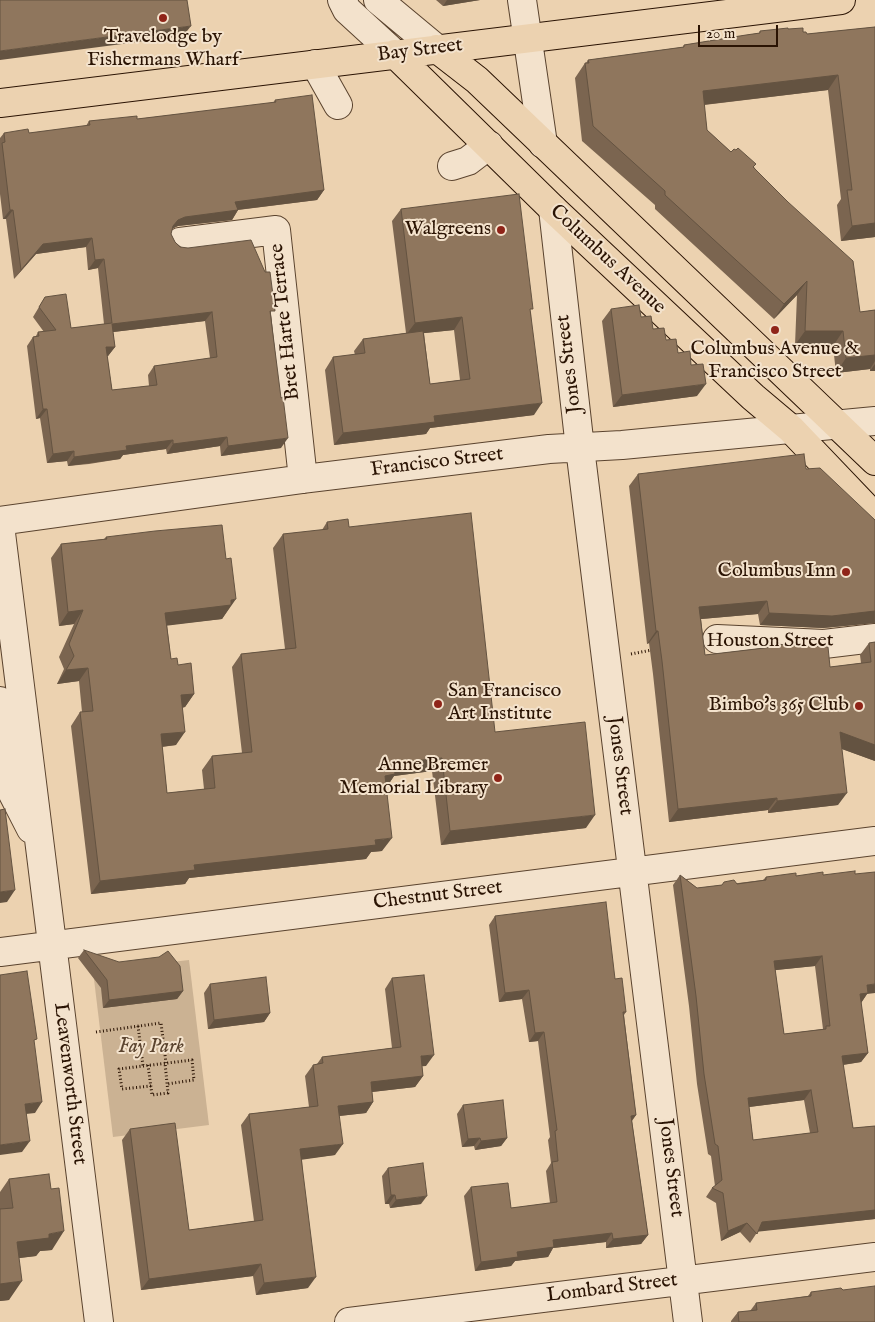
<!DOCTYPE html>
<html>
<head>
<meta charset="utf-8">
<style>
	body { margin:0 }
	#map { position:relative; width:875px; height:1322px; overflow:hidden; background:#ecd2b0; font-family:"IM FELL English",serif }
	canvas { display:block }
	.scale { position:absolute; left:698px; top:25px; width:80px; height:22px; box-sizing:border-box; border:2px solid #2a1303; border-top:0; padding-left:6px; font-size:15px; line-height:18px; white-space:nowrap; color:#2a1303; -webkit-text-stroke:4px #f3e2cc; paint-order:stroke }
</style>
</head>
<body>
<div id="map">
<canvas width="875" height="1322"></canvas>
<div class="scale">20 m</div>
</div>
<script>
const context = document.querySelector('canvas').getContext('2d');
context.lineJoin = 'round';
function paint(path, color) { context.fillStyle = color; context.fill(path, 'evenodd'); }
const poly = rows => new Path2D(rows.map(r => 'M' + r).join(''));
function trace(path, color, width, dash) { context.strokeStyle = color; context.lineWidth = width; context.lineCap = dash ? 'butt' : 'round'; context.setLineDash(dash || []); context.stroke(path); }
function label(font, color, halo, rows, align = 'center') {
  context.font = font + ' "IM FELL English",serif'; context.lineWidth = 4; context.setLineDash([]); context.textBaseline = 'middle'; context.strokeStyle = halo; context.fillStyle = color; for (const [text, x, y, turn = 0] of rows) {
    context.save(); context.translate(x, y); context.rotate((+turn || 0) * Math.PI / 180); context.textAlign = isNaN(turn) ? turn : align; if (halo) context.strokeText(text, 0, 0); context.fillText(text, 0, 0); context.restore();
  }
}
const green = poly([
	[189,960,209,1125,113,1137,93,971]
]);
const path = poly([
	[631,654,652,650],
	[138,1026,143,1066],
	[96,1032,161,1023,166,1063],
	[148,1065,152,1095,168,1093,165,1063],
	[151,1086,122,1089,119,1069,192,1060,194,1080,167,1084]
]);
const minor = poly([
	[342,0,347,10,395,54],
	[378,0,437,49],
	[522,0,543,144],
	[315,64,338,105],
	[452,166,468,161,489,145],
	[553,209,580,448,688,1322],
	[180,242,276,230,303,479],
	[0,521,303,479,549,449,622,445,875,421],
	[0,525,99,1322],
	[717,639,824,644,875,638],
	[0,701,12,792,31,829],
	[0,952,875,841],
	[349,1322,875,1257]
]);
const major = poly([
	[437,49,477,80,875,461],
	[395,54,553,209,753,397,791,429,875,517],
	[0,103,841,0]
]);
const wall = poly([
	[436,0,480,0,443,6],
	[875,27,875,237,841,241,837,205,841,199,828,90,704,105,707,130,731,152,754,167,860,312,875,310,875,371,870,371,870,369,836,373,833,346,795,345,797,295,774,319,655,209,655,205,582,141,575,78,585,63,586,63,588,60,683,47,684,45,759,33,760,31,788,29,803,32,807,34],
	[275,100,324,190,317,200,238,210,232,220,178,226,172,229,171,234,175,242,271,316,281,448,221,456,220,446,167,454,166,449,123,455,120,459,89,464,68,466,67,461,47,463,40,418,36,419,27,346,33,337,36,336,38,332,44,332,33,317,45,297,71,328,104,324,98,268,88,270,86,247,36,254,14,279,6,219,3,219,0,194,0,138,4,133,29,133,86,126,89,121,137,119,273,103],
	[205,321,210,358,154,366,148,375,149,386,112,390,107,356,108,356,115,347,113,332],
	[401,209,531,312,534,415,430,428,426,434,334,445,325,370,333,357,355,355,354,351,363,339,406,333,392,221],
	[454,330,460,380,430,384,424,333],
	[611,309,641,317,691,365,697,396,613,407,602,321],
	[806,469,875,520,875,623,823,628,760,625,758,614,701,619,705,655,771,647,773,644,830,667,861,663,860,655,869,643,875,642,875,761,842,749,838,805,768,813,768,810,669,822,653,674,649,643,647,644,629,486,638,474],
	[327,522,349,527,495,732,586,828,441,845,432,771,394,776,386,788,382,851,371,852,366,859,189,878,185,884,91,894,71,726,80,712,82,712,79,681,57,684,64,669,59,657,74,624,59,626,51,558,61,544,104,539,106,537,231,605,222,619,167,625,171,659,178,665,194,694,185,707,182,708,176,745,162,747,167,793,204,789,202,770,212,756,242,753,232,667,241,654,285,649,273,548,283,534,322,530],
	[680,875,697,888,763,880,766,877,823,875,867,994,861,1003,868,1053,861,1062,843,1065,853,1128,875,1126,875,1219,758,1231,750,1243,740,1232,721,1241,716,1203,706,1197,712,1188,715,1186,711,1156,708,1154,697,1084,689,1006,673,885],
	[815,966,823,1029,784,1034,775,970],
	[804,1100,810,1133,753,1140,749,1107],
	[495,916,615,979,626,1012,624,1015,636,1115,632,1121,648,1235,641,1244,606,1248,606,1242,553,1248,548,1257,515,1261,511,1266,475,1271,464,1196,471,1187,511,1208,550,1203,546,1171,551,1163,548,1140,550,1137,538,1041,529,1042,522,999,499,1002,489,925],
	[84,950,183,991,177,999,103,1008,101,988,78,958],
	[392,978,426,1066,422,1066,423,1076,415,1087,372,1092,373,1102,366,1113,339,1116,335,1155,302,1159,308,1288,256,1295,253,1276,141,1290,122,1140,130,1129,189,1230,254,1221,241,1125,249,1114,309,1107,305,1076,313,1065,317,1064,322,1057,392,1048,385,989],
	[210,984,270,1013,264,1022,208,1029,204,993],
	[463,1105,507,1138,501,1146,475,1150,474,1146,462,1147,457,1114],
	[388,1168,421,1204,390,1208,389,1204,385,1204,382,1176],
	[9,1179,52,1250,40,1251,36,1256,19,1258,9,1300,0,1301,0,1192],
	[843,1290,875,1322,731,1322,731,1321,738,1312,750,1311,756,1303,808,1296,811,1292]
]);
const shadedWall = poly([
	[447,0,480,0,443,6],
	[191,26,183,36,0,60,0,51],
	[838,75,828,90,693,106,703,91],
	[324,190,317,200,228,211,235,202],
	[10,210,13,210,6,219,3,219],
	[238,210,232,220,178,226,171,229,173,226,178,220,185,217],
	[875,223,875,237,841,241,852,226],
	[92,238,86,247,36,254,14,279,21,270,43,244],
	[104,259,98,268,88,270,95,260],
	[807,281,797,295,774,319,784,304],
	[212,312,205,321,105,333,112,324],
	[462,317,454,330,406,335,415,323],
	[805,331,843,331,833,346,795,345],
	[106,347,115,347,108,356,99,357],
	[875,355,875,361,870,369,836,373,846,358],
	[875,364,875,371,870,371],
	[706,384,697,396,613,407,622,395],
	[542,403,534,415,430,428,426,434,334,445,343,433,434,416],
	[43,409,47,409,40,418,36,419],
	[227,437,220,446,167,454,173,444],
	[288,438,281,448,221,456,228,446],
	[173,440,166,449,123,455,120,459,68,466,74,457,126,446],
	[74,451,67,461,47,463,53,454],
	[236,599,222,619,156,627,165,613],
	[767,601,758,614,690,620,699,607],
	[83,610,74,624,59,626,68,612],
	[875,611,875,623,823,628,760,625,769,613],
	[656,631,658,631,649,643,647,644],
	[88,668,79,681,57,684,66,670],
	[194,694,185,707,171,709,181,695],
	[185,732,176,745,151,748,161,734],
	[840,732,875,745,875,761,831,745],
	[442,758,432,771,394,776,386,788,375,789,394,763],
	[847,793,838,805,768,813,777,801],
	[777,798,768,810,669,822,678,809],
	[595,815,586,828,441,845,450,831],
	[392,838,382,851,371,852,366,859,189,878,185,884,91,894,100,881,194,865],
	[15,890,7,902,0,903,0,892],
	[822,956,815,966,767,971,774,961],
	[875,984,875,993,867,994,861,1003,854,1004,867,985],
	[529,990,522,999,499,1002,505,993],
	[183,991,177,999,103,1008,109,1000],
	[270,1013,264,1022,208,1029,214,1020],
	[544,1032,538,1041,529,1042,535,1033],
	[868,1053,861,1062,835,1066,842,1056],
	[434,1055,426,1066,413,1067,421,1056],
	[423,1076,415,1087,363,1093,371,1082],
	[811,1090,804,1100,741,1108,748,1098],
	[42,1102,35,1113,17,1115,25,1104],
	[373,1102,366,1113,330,1117,338,1106],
	[636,1115,629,1124,631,1116],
	[480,1138,474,1146,462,1147,468,1139],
	[507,1138,501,1146,475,1150,481,1141],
	[30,1141,22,1152,0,1155,0,1145],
	[343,1144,335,1155,293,1161,300,1149],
	[391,1195,395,1195,389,1204,385,1204],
	[427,1196,421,1204,390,1208,396,1200],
	[875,1210,875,1219,755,1232,762,1222],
	[747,1223,740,1232,721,1241,728,1231],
	[64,1231,52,1250,40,1251,36,1256,4,1260,17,1242,49,1234],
	[612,1233,606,1242,553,1248,548,1257,515,1261,511,1266,475,1271,481,1262,517,1252,553,1240],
	[648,1235,641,1244,606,1248,613,1239],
	[261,1264,253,1276,141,1290,149,1279],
	[316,1277,308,1288,256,1295,264,1283],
	[22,1281,9,1300,0,1301,0,1284]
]);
const building = poly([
	[0,0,187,0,191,26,0,51,0,0],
	[875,27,875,223,852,226,847,190,852,190,838,75,703,91,707,130,731,152,734,149,736,150,738,148,756,164,753,167,788,202,853,261,860,312,875,310,875,355,846,358,843,331,805,331,807,281,784,304,665,195,665,191,593,126,585,63,589,63,588,60,684,47,684,45,746,35,760,33,760,31,788,28,788,29,803,28,803,32,806,32,807,34,875,27],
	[312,95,324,190,235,202,238,210,185,217,178,220,173,226,171,234,175,242,180,247,188,248,251,240,265,272,270,272,275,311,270,311,281,398,283,397,288,438,228,446,227,437,173,444,173,440,126,446,127,450,96,454,74,457,74,451,53,454,47,409,43,409,33,337,39,336,38,332,56,330,39,307,45,297,66,294,71,328,112,323,104,259,95,260,92,238,43,244,21,270,13,210,10,210,2,143,5,142,4,133,28,129,29,133,90,125,89,121,137,116,137,119,170,115,276,102,275,100,312,95],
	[212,312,217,357,154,366,157,385,112,390,106,347,115,347,112,324,212,312],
	[519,194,533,309,530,309,542,403,434,416,435,422,343,433,333,357,365,353,363,339,423,331,430,384,470,379,462,317,415,323,401,209,519,194],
	[639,305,641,317,651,316,653,329,664,328,666,340,676,339,678,353,690,351,691,365,703,364,706,384,622,395,611,309,639,305],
	[804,454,806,469,820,468,875,520,875,611,832,616,769,613,767,601,699,607,705,655,773,647,773,644,828,647,830,667,871,662,869,643,875,642,875,745,840,732,847,793,777,801,777,798,678,809,662,661,658,631,656,631,638,474,804,454],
	[471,513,495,732,585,722,595,815,450,831,442,758,394,763,395,774,385,776,392,838,375,840,376,845,194,865,195,870,100,881,80,712,93,711,88,668,66,670,74,656,69,644,83,610,68,612,61,544,107,539,106,537,155,531,222,525,226,559,231,558,236,599,231,600,231,605,165,613,171,659,177,658,178,665,191,663,194,694,181,695,185,732,161,734,167,793,215,788,212,756,252,752,241,654,296,648,283,534,328,529,327,522,348,519,349,527,471,513],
	[5,809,15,890,0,892,0,810,5,809],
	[855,871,855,874,875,872,875,984,867,985,868,993,860,994,868,1053,842,1056,853,1128,875,1126,875,1210,762,1222,757,1234,747,1223,728,1231,723,1193,712,1188,722,1180,718,1146,715,1144,704,1074,696,996,680,875,697,888,722,885,724,882,734,880,737,884,766,880,766,877,796,873,796,876,823,872,823,875,855,871],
	[822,956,830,1026,826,1026,826,1029,784,1034,774,961,822,956],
	[811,1090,818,1132,753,1140,748,1098,811,1090],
	[606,902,615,979,622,978,626,1012,623,1012,636,1115,631,1116,648,1235,613,1239,612,1233,553,1240,554,1247,517,1252,518,1257,481,1262,471,1187,508,1183,511,1208,557,1202,552,1162,558,1161,555,1131,557,1130,544,1032,535,1033,529,990,505,993,495,916,606,902],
	[84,950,119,962,159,957,168,951,180,966,183,991,109,1000,107,980,84,950],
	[27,971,37,1039,34,1040,42,1102,25,1104,30,1141,0,1145,0,975,27,971],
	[424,975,434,1055,421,1056,423,1076,371,1082,373,1102,338,1106,343,1144,300,1149,316,1277,264,1283,261,1264,149,1279,130,1129,175,1123,189,1230,263,1220,249,1114,318,1106,313,1065,323,1063,322,1057,401,1047,392,978,424,975],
	[266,977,270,1013,214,1020,210,984,266,977],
	[503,1100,507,1138,481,1141,480,1138,468,1139,463,1105,503,1100],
	[423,1163,427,1196,396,1200,395,1195,391,1195,388,1168,423,1163],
	[49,1174,51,1189,59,1188,64,1231,49,1234,49,1238,17,1242,22,1281,0,1284,0,1209,13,1208,9,1179,49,1174],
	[875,1286,875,1322,739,1322,738,1312,757,1310,756,1303,811,1296,811,1292,841,1288,843,1290,875,1286]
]);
const markers = [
	[163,18,5,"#8f2418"],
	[501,230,5,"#8f2418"],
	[775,330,5,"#8f2418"],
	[846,572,5,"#8f2418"],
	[438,704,5,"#8f2418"],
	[859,706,5,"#8f2418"],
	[498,778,5,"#8f2418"]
];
const poiNames = [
	["Travelodge by",163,38,"center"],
	["Fishermans Wharf",163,61,"center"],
	["Walgreens",491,230],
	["Columbus Avenue &",775,350,"center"],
	["Francisco Street",775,373,"center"],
	["Columbus Inn",836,572],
	["San Francisco",448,692,"left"],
	["Art Institute",448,715,"left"],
	["Bimbo's 365 Club",849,706],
	["Anne Bremer",488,766],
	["Memorial Library",488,789]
];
const streetNames = [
	["Bay Street",420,51,-7],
	["Columbus Avenue",607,260,43],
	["Bret Harte Terrace",286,322,-96],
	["Jones Street",570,364,-97],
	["Francisco Street",437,463,-7],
	["Houston Street",770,642],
	["Jones Street",619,766,83],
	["Chestnut Street",438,896,-7],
	["Leavenworth Street",69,1084,83],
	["Jones Street",670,1168,83],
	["Lombard Street",612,1289,-7]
];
const parkNames = [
	["Fay Park",151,1048]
];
paint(green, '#cbb293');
trace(minor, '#5a432e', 30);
trace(major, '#2a1303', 30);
trace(path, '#2a1303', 3, [1, 2.5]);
trace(minor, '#f3e2cc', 28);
trace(major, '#ecd2b0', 28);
paint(wall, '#7b6550');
paint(shadedWall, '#645341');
paint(building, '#8f765d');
trace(building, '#645341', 1);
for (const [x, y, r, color] of markers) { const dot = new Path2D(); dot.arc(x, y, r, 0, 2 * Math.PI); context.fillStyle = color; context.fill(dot); trace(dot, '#f3e2cc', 2); }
label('20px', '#2a1303', '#f3e2cc', poiNames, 'right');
label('20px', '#2a1303', '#f3e2cc', streetNames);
label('italic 20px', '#5a432e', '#f3e2cc', parkNames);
</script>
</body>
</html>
